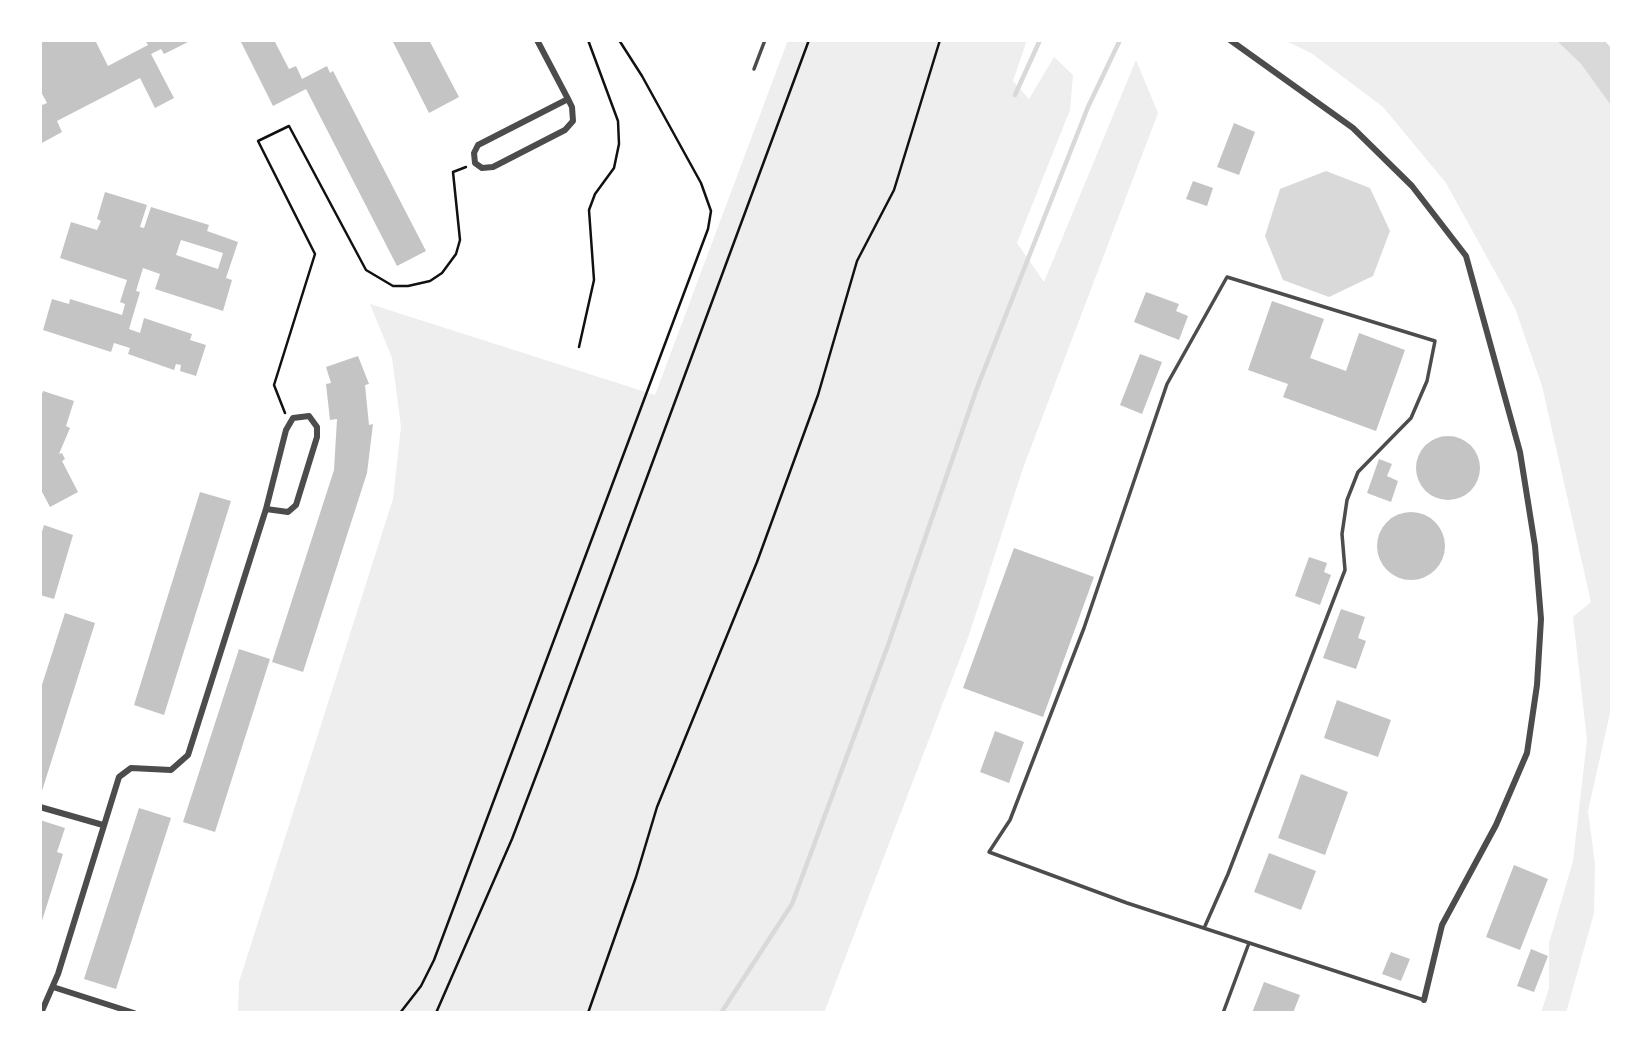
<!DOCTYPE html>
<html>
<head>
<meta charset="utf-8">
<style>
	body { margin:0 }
	#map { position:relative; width:1652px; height:1053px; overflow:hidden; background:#fff; font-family:"Archivo Narrow",sans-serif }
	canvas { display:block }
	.frame { position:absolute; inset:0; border:42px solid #fff; pointer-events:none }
</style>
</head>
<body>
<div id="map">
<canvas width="1652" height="1053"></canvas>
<div class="frame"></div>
</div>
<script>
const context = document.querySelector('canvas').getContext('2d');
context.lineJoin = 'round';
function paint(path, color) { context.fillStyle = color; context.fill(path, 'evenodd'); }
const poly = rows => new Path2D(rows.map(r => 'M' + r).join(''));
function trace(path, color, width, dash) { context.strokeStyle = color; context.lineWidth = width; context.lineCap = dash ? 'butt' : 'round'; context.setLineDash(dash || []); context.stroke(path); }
const green = poly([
	[788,40,1027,40,1013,81,1029,99,1054,57,1073,75,1070,110,1017,243,1044,282,1136,60,1158,113,1023,468,969,635,824,1013,238,1013,239,982,393,499,401,427,392,358,370,304,655,395],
	[1284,40,1556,40,1581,64,1612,107,1612,704,1588,811,1595,864,1594,913,1566,1013,1541,1013,1549,988,1549,943,1573,861,1587,740,1573,617,1591,602,1542,386,1515,308,1446,183,1383,107,1311,53]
]);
const water = poly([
	[1556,40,1604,40,1612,49,1612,107,1581,64],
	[1326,171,1370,188,1390,231,1373,276,1329,297,1283,280,1265,236,1280,189]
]);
const stream = poly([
	[1015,95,1040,40],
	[721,1013,792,904,887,648,977,388,1088,107,1120,40]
]);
const building = poly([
	[40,40,95,40,108,66,148,45,145,40,192,40,164,54,161,49,151,54,174,98,155,108,140,78,57,121,62,132,40,144,40,106,47,103,40,90],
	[240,40,274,40,289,69,296,66,302,79,327,66,330,73,333,71,426,251,397,266,306,89,273,106],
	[392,40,429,40,459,97,429,113],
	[1234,123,1255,132,1239,175,1217,167],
	[1193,181,1213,188,1207,206,1186,199],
	[105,192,147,205,140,227,144,228,151,207,209,225,207,231,238,242,226,278,232,280,223,311,155,289,160,274,143,268,136,291,140,292,129,329,140,333,144,318,192,334,190,340,206,345,196,376,180,371,181,365,176,364,174,370,128,354,130,348,114,343,111,352,43,330,52,299,69,304,70,299,122,315,125,304,120,302,127,280,60,258,71,222,97,230,101,221,97,219],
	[181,240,223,253,218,269,176,255],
	[1146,292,1179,304,1176,311,1188,316,1179,340,1134,322],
	[1272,301,1324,319,1310,358,1346,371,1359,333,1405,350,1376,431,1283,397,1288,384,1248,370],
	[1140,354,1162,362,1142,414,1120,405],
	[358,356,369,384,365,385,369,425,373,424,367,473,303,672,272,662,334,470,337,419,330,420,326,384,331,383,326,367],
	[43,391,74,401,66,426,70,428,59,454,62,453,65,459,62,461,78,492,50,507,40,488,40,400],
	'1416 468a32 32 0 1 1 64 0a32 32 0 1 1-64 0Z',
	[1379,459,1392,464,1387,476,1398,481,1391,502,1367,493],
	[200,492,231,501,164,715,134,705],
	'1377 546a34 34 0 1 1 68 0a34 34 0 1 1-68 0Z',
	[44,525,73,535,54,599,40,595,40,538],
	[1014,548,1094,577,1043,717,963,688],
	[1309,557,1327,563,1324,572,1331,575,1320,605,1295,596],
	[1341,609,1365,617,1358,638,1366,641,1356,669,1323,658],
	[65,613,95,623,41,794,40,691],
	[239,649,270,659,215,832,183,822],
	[1337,700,1391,720,1378,757,1324,738],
	[995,731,1024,742,1009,783,980,772],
	[1301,774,1348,792,1325,855,1278,838],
	[139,808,171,818,116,989,84,979],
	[40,820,65,828,57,852,63,854,41,924],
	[1269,853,1316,871,1301,910,1254,892],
	[1514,865,1548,879,1520,950,1486,937],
	[1531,949,1548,956,1534,992,1517,986],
	[1391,952,1410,959,1401,981,1382,974],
	[1264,982,1300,995,1293,1013,1252,1013]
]);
const path = poly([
	[579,347,594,280,589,210,595,194,614,168,619,144,618,121,588,40],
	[285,413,274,385,315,254,258,141,289,126,366,270,393,286,408,286,430,281,442,273,456,254,460,240,453,172,466,167],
	[400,1013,421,986,434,960,708,229,711,211,701,183,642,76,619,40],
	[436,1013,512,839,547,747,809,40],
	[588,1013,636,877,657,807,757,562,818,395,857,261,894,190,940,40]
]);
const service = poly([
	[754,69,765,40],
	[1205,926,1228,874,1345,570,1342,534,1347,500,1358,472,1411,418,1427,381,1435,341,1227,277,1167,384,1084,628,1010,820,989,852,1127,903,1424,1000],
	[1223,1013,1249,943]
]);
const minor = poly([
	[537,40,568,99,572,107,573,121,565,130,493,167,482,168,475,163,474,153,478,145,568,99],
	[1230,40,1353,128,1412,186,1466,256,1520,452,1535,546,1541,619,1537,685,1527,753,1496,825,1442,925,1424,1000],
	[40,807,103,825],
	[53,987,134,1013],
	[41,1013,58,974,119,777,131,768,171,770,188,755,266,509,286,430,293,418,309,416,317,427,317,437,296,505,288,512,266,509]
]);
paint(green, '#eee');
paint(water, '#d9d9d9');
trace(stream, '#d9d9d9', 4.5);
paint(building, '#c4c4c4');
trace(path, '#111', 2.5);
trace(service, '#4c4c4c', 3.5);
trace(minor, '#4c4c4c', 6);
</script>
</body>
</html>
